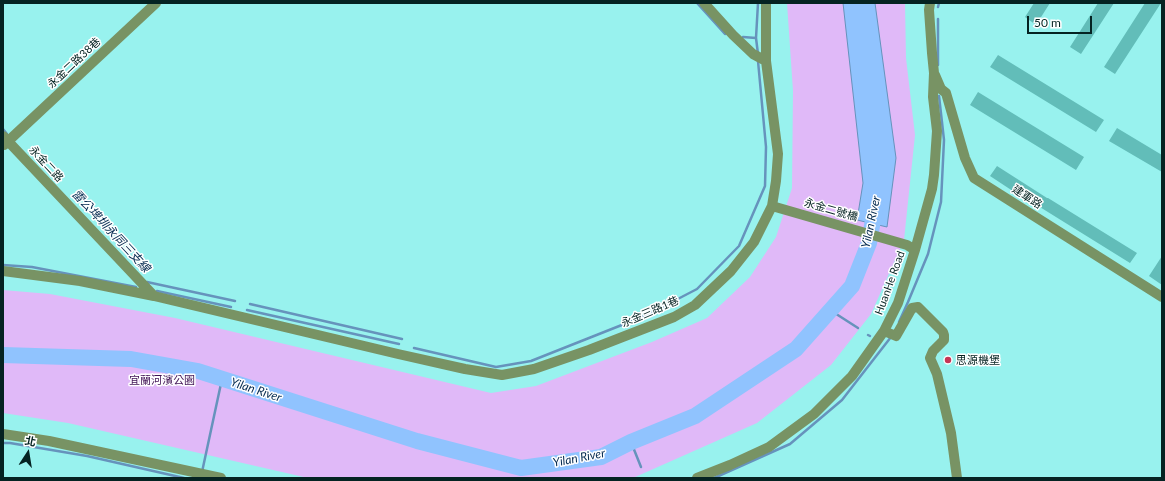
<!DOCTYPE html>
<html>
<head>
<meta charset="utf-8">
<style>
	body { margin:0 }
	#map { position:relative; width:1165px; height:481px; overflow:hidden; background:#98f2ee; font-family:Lato,"Noto Sans TC",sans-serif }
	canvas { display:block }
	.frame { position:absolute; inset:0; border:4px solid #052322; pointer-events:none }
	.north { position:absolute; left:8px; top:433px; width:40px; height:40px; -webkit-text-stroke:3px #fff; paint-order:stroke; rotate:12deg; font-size:11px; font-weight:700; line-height:16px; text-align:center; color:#052322 }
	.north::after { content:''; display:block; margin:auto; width:14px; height:18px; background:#052322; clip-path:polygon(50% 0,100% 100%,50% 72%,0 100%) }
	.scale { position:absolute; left:1027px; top:16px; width:65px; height:18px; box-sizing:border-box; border:2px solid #052322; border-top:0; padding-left:5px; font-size:12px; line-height:14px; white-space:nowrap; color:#052322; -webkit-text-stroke:3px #fff; paint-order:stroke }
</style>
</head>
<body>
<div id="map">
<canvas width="1165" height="481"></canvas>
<div class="frame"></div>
<div class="north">北</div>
<div class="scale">50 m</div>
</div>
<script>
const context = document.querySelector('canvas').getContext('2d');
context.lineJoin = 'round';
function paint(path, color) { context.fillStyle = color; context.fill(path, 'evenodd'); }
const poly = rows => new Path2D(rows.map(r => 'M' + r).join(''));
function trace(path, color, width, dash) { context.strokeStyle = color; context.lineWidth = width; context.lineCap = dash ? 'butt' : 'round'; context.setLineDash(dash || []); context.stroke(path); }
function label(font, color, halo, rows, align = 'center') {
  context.font = font + ' Lato,"Noto Sans TC",sans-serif'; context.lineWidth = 3; context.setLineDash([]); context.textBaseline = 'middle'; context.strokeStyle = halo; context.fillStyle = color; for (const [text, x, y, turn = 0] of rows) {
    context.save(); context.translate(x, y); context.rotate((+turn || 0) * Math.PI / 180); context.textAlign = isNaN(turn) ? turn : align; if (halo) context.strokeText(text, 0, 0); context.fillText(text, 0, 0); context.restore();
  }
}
const green = poly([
	[787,3,905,3,906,58,915,135,904,240,871,314,831,365,757,423,633,478,308,478,68,423,3,413,3,290,50,294,175,318,491,393,536,386,652,342,707,318,750,277,776,237,792,188,793,91]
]);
const water = poly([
	[843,3,875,3,896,158,887,227,857,220,863,183,843,3]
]);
const stream = poly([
	[697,3,725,34],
	[938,7,939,3],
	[743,37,756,38],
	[758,54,756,38,758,3],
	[938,65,938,19],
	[3,129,7,134],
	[3,265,32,267,136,287],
	[147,282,235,301],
	[157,291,231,307],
	[250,304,402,339],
	[247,310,399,344],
	[830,310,858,328],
	[899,322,908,302,928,254,941,202,944,140,939,96],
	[868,335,870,336],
	[414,348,496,367,531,361,647,315,697,289,739,246,765,186,766,147,758,61],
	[631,442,641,467],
	[3,443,10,443,87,456,184,478],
	[202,472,222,379],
	[714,478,790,444,842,400,891,337]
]);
const river = poly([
	[3,355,131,359,198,371,417,441,521,468,601,457,631,442,695,416,796,349,852,286,869,243,876,203]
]);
const building = poly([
	[1034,3,1050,3,1036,25,1025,17],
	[1098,3,1114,3,1081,54,1070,47],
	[1145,3,1161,3,1115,74,1104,67],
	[998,55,1104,120,1096,132,990,67],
	[978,92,1084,157,1076,170,970,105],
	[1117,128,1162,155,1162,172,1109,141],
	[997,166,1047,198,1048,198,1137,253,1130,263,1035,204,1034,205,990,176],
	[1162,256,1162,285,1149,276]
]);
const minor = poly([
	[704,3,733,35,753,54,766,61],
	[935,75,941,89,946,93,965,158,974,178,1162,297],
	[3,136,154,296],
	[4,145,156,3],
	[772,206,907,245,915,250],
	[3,271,80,281,154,296,398,354,465,369,502,375,534,369,589,350,656,324,674,317,695,305,731,271,754,242,772,206,776,181,778,154,766,61,766,3],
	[884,331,896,336,912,308,918,307,943,332,944,335,944,340,933,351,930,358,937,374,951,433,957,478],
	[3,434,49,441,221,478],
	[697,478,730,465,769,447,814,414,852,376,884,331,898,303,915,250,932,189,934,175,937,131,933,97,934,73,932,53,929,10,930,3]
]);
const markers = [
	[948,360,4,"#c53556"]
];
const streetNames = [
	["永金二路38巷",74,63,-43],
	["永金二路",46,164,47],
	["建軍路",1027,197,33],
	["永金二號橋",831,210,16],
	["HuanHe Road",890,283,-70],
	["永金三路1巷",650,312,-23]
];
const poiNames = [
	["思源機堡",956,360]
];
const parkNames = [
	["宜蘭河濱公園",162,380]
];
const waterNames = [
	["Yilan River",871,222,-78],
	["雷公埤圳永同三支線",111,231,47],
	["Yilan River",256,390,18],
	["Yilan River",579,458,-11]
];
paint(green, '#e0b9f8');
paint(water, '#90c3fe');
trace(water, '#6693bc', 1);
trace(stream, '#6693bc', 2.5);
trace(river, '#90c3fe', 16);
paint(building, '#62bdb9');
trace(minor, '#789364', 10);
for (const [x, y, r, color] of markers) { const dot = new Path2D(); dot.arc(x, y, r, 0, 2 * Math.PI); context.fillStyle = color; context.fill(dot); trace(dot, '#fff', 1.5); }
label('11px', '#052322', '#fff', streetNames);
label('11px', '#052322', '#fff', poiNames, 'left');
label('11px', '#3f1254', '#fff', parkNames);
label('italic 12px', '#052b50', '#fff', waterNames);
</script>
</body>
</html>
